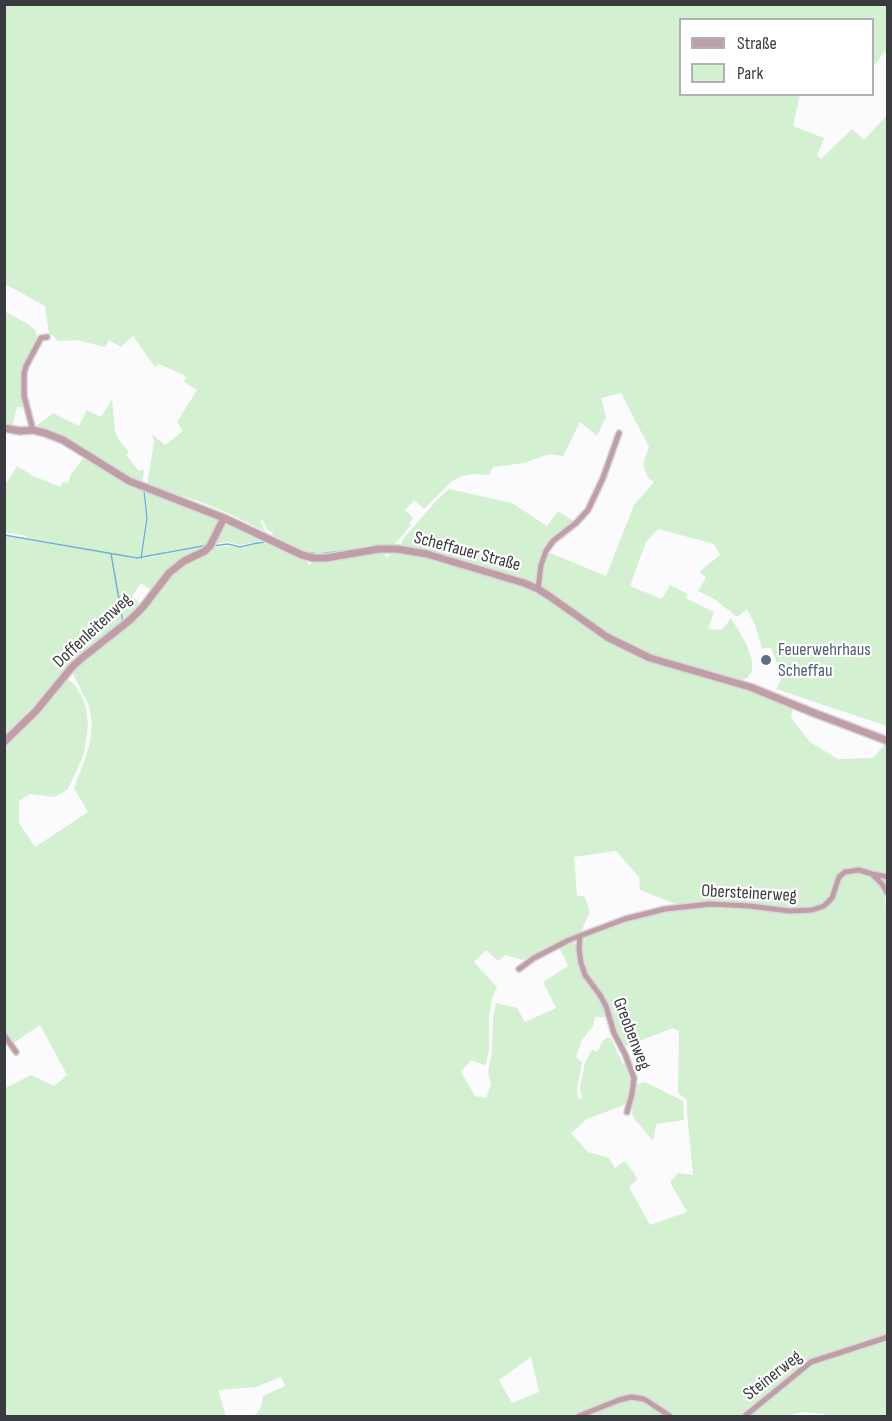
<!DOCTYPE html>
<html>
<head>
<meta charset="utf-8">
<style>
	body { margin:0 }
	#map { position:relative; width:892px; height:1421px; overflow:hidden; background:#fbfbfe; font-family:"Sofia Sans Condensed",sans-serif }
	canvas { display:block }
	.frame { position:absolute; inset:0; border:6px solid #3a3b40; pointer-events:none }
	.legend { position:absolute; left:679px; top:18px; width:195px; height:78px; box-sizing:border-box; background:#fff; border:2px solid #b0b1b3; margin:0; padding:8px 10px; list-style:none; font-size:18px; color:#3a3b40 }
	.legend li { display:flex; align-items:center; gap:12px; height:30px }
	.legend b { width:30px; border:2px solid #b0b1b3 }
</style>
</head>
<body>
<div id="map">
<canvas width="892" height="1421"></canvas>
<div class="frame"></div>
<ul class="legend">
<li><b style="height:8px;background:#bf9fa5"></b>Straße</li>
<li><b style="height:16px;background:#d3f1d0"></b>Park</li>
</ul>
</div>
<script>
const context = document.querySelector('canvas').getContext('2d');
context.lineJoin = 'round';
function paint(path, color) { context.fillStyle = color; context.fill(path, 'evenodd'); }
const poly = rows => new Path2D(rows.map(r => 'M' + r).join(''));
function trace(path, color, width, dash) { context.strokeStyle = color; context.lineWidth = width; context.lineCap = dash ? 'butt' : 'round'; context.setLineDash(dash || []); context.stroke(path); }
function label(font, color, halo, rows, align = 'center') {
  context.font = font + ' "Sofia Sans Condensed",sans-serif'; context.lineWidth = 4.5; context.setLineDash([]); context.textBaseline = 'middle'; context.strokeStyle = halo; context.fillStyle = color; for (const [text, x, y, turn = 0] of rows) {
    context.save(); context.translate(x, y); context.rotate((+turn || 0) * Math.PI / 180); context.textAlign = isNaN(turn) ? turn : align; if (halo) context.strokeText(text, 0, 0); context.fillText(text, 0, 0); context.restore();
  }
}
const green = poly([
	[5,5,887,5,887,57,885,51,874,66,872,65,872,20,680,20,680,94,800,95,793,126,824,138,817,156,821,159,852,129,864,140,887,115,887,726,776,689,782,677,771,648,762,648,755,625,747,609,737,617,716,600,698,591,706,577,699,572,720,555,714,544,658,529,646,542,630,586,662,599,670,585,688,594,686,598,714,612,708,629,722,630,731,618,746,643,752,660,752,671,747,678,739,681,649,654,606,633,544,589,541,584,543,568,548,552,606,576,634,505,654,482,648,478,643,464,649,447,621,393,601,398,606,417,597,436,580,422,563,456,549,454,524,463,493,467,489,475,474,474,462,476,451,482,424,509,414,500,405,510,413,518,409,523,411,525,394,545,390,544,366,546,335,552,320,553,305,551,272,535,273,532,268,531,263,520,260,521,266,532,230,514,199,501,151,487,148,484,148,479,154,441,152,434,165,445,183,431,177,422,197,390,184,382,186,376,159,364,155,367,133,336,121,347,109,340,105,347,76,340,58,341,53,336,49,334,45,306,5,284],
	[4,311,28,324,35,330,37,336,37,341,24,364,21,378,25,408,17,407,12,428,5,426],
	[112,399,115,431,118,439,129,452,126,455,139,471,143,469,144,472,142,484,35,427,53,413,79,426,87,410,101,417],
	[85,456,143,490,146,517,140,557,137,558,27,538,27,536,5,532,4,487,17,466,33,476,61,487,63,482,68,483,71,474],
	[449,489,512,503,547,526,558,511,574,521,551,540,538,579,536,582,532,583,450,558,403,547,401,545,402,540,437,500],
	[145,490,218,519,218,525,211,535,209,544,164,552,165,554,206,546,207,547,184,560,152,591,141,583,132,596,142,605,125,623,122,610,120,610,122,624,119,625,5,739,5,536,110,554,119,602,120,603,111,554,136,559,157,556,156,554,142,557,148,518],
	[229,523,265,540,240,545,228,542,213,544,220,530],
	[269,542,293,555,308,560,308,564,310,565,312,561,325,562,361,555,387,552,384,556,387,558,393,552,415,555,460,566,513,582,536,591,553,601,596,633,638,657,669,667,717,680,794,704,791,718,810,742,838,759,873,758,887,742,888,895,885,896,888,937,887,1416,830,1416,824,1414,803,1412,786,1416,372,1416,368,1415,361,1416,255,1416,261,1407,263,1396,285,1386,281,1377,256,1387,218,1390,226,1416,5,1416,5,1088,31,1075,54,1086,67,1075,40,1025,12,1044,5,1031,5,744,62,682,69,680,75,685,81,695,86,707,88,725,86,741,83,756,70,785,67,790,54,797,30,794,19,801,19,823,35,847,88,812,74,788,86,756,90,742,92,725,89,706,74,676,73,669,84,659,132,621,173,571,212,547,228,546,243,548,258,543,266,544],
	[616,851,639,877,640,890,676,904,707,902,801,910,811,908,820,905,825,909,813,913,797,914,739,907,711,906,657,912,632,918,601,930,588,936,583,941,581,947,582,960,585,973,607,1005,616,1034,624,1047,673,1028,679,1031,678,1093,687,1100,687,1113,693,1175,678,1173,670,1182,687,1212,650,1225,629,1187,638,1179,625,1161,615,1168,609,1158,588,1152,571,1133,587,1119,624,1105,628,1101,630,1091,630,1076,627,1066,623,1064,611,1038,606,1038,602,1042,597,1052,592,1050,585,1062,580,1088,582,1098,578,1099,577,1090,582,1062,576,1057,582,1040,593,1026,595,1017,606,1017,603,1005,581,972,577,957,576,945,573,941,559,947,568,966,543,982,556,1008,525,1022,517,1008,496,1003,493,1018,492,1052,488,1072,491,1084,486,1098,475,1096,461,1072,471,1060,484,1065,486,1064,489,1050,489,1017,492,998,497,987,474,962,486,950,498,961,505,955,523,960,577,936,581,932,590,912,585,897,577,895,574,857],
	[531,1357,539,1392,512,1403,499,1380],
	[645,1082,683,1101,684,1120,656,1124,653,1141,633,1117,632,1113,634,1089,635,1086,640,1083]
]);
const stream = poly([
	[4,535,137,558,208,545],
	[271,537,305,552,319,554,373,547],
	[212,546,228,544,240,547,257,543,267,542],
	[384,546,392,545],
	[111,554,123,622],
	[141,558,147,518,144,491]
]);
const minor = poly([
	[33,430,24,396,24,373,26,366,41,338,47,337],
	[538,589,541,565,546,551,553,541,576,523,588,510,603,478,619,433],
	[872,874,888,877],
	[580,936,579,949,581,963,585,975,600,995,606,1006,614,1033,625,1054,634,1078,632,1094,627,1112],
	[519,969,534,958,569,940,625,919,665,909,710,904,750,906,789,911,812,910,824,906,832,898,839,877,845,872,859,870,872,874,882,884,888,894],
	[4,1035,16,1052],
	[579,1416,619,1400,631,1397,644,1399,670,1416],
	[745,1416,811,1362,888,1337]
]);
const tertiary = poly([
	[4,428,20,431,33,430,45,433,63,440,129,481,224,518,302,555,314,558,326,558,379,549,397,549,427,554,524,583,538,589,549,596,607,637,650,658,750,687,814,713,888,741],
	[4,742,36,711,72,667,82,658,130,620,143,607,169,573,184,561,205,551,210,546,224,518]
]);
const markers = [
	[766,660,6,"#5c6f8a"]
];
const streetNames = [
	["Scheffauer Straße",467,552,15],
	["Doffenleitenweg",93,631,-43],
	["Obersteinerweg",749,894,3],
	["Greobenweg",631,1034,69],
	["Steinerweg",773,1376,-38]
];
const serviceNames = [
	["Feuerwehrhaus",778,650],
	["Scheffau",778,671]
];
paint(green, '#d3f1d0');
trace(stream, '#70b1d5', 1.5);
trace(minor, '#d8d8dc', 8);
trace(tertiary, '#d8d8dc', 10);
trace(minor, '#bf9fa5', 5);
trace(tertiary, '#bf9fa5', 7);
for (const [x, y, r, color] of markers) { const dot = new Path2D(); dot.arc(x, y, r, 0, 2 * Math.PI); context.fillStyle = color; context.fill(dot); trace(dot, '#fff', 2); }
label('18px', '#3a3b40', '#fff', streetNames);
label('18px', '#4e5e75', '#fff', serviceNames, 'left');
</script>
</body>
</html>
